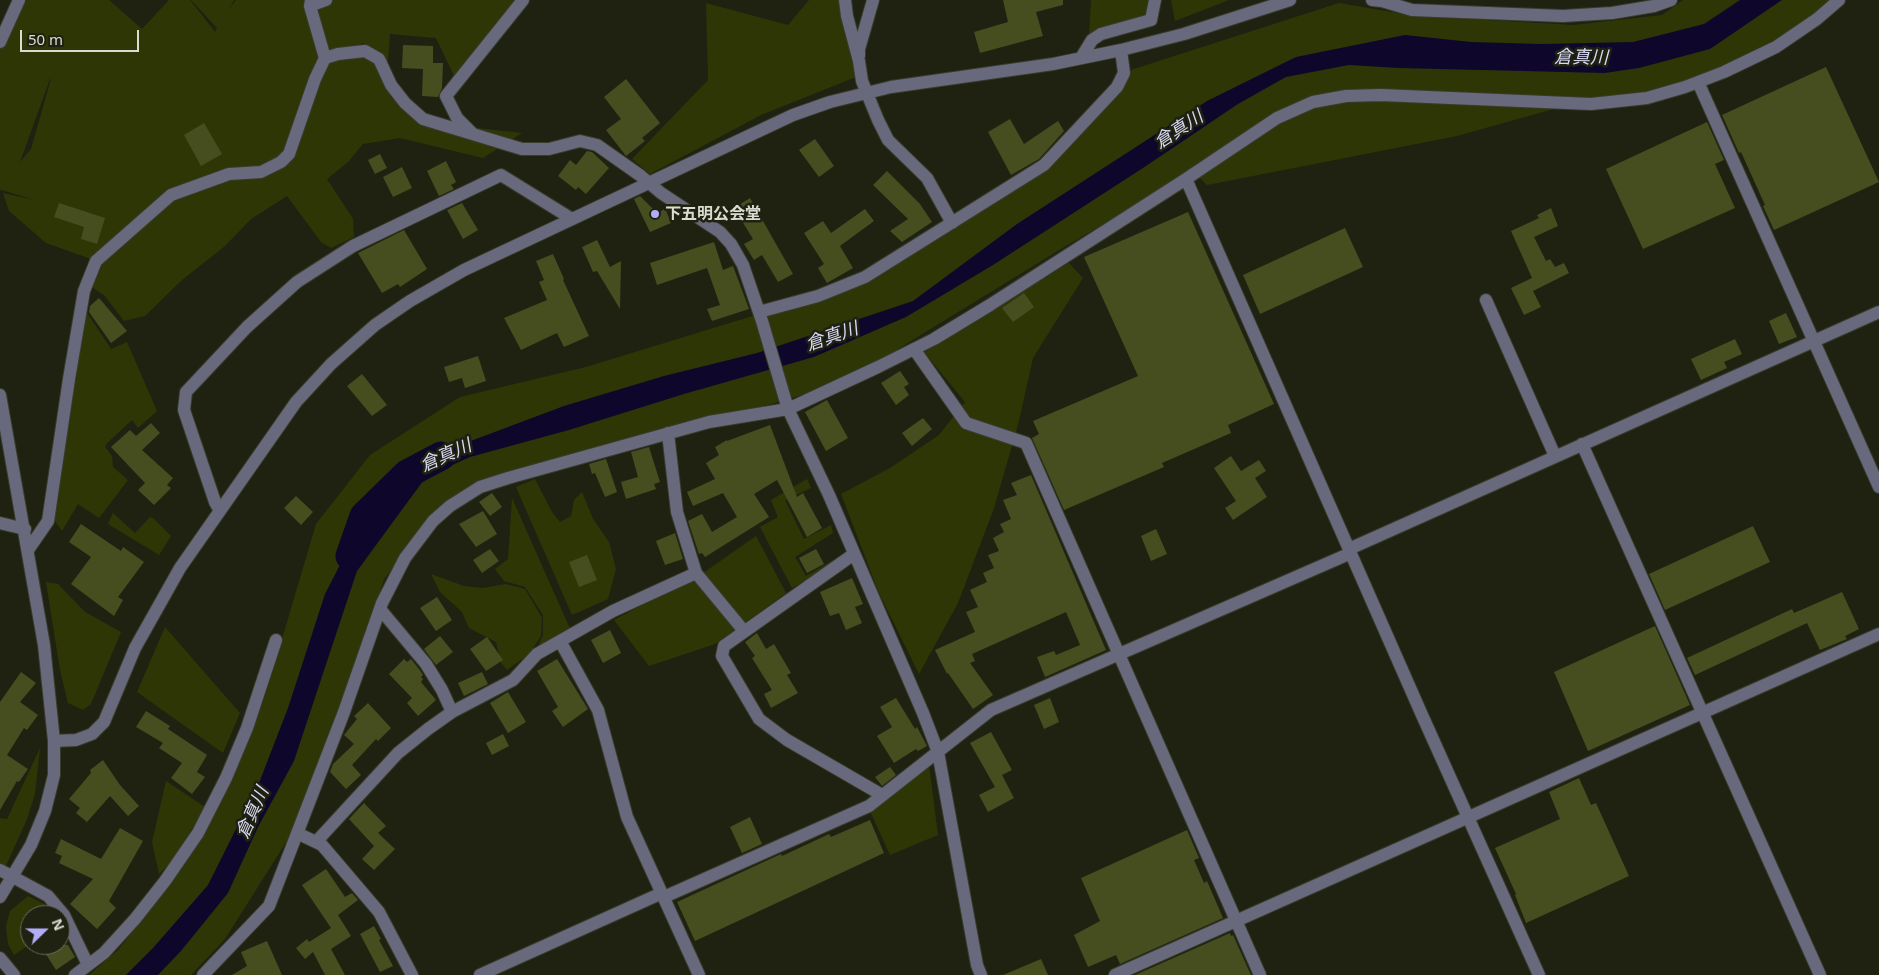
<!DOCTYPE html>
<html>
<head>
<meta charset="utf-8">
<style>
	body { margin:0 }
	#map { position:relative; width:1879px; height:975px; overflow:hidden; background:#1f2211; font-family:"Noto Sans",sans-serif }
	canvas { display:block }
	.north { position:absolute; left:20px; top:905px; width:50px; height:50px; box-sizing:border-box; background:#1f2211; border:1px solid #696c5d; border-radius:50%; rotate:68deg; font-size:14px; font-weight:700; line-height:20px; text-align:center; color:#d9dcd0 }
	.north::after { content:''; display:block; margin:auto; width:18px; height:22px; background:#b2adf9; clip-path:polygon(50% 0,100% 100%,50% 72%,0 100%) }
	.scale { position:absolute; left:20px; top:30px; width:119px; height:22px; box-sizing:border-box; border:2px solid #d9dcd0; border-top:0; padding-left:6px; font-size:15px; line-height:18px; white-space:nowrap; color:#d9dcd0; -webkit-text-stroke:4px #1f2211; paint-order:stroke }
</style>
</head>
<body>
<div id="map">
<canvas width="1879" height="975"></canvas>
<div class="north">N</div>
<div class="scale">50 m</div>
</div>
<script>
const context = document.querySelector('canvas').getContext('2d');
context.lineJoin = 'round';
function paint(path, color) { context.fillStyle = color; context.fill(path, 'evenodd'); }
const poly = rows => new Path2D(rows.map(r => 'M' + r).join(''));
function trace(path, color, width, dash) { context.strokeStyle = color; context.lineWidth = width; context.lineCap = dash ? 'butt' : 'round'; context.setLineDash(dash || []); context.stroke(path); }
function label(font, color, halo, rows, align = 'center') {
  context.font = font + ' "Noto Sans","Noto Sans JP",sans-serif'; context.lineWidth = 5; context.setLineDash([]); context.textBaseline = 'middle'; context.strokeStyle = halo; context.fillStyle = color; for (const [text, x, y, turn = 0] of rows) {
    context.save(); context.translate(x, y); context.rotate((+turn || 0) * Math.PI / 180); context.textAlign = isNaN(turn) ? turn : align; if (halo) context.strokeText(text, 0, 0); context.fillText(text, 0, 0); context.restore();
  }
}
const green = poly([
	[26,0,109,0,142,29,169,0,190,0,215,32,217,28,191,0,234,0,229,9,236,0,523,0,457,82,436,38,390,34,387,76,379,59,363,43,340,53,365,51,405,103,440,124,522,133,483,158,400,138,363,144,348,162,327,179,353,219,354,237,331,248,321,242,287,196,251,219,225,246,182,280,145,316,124,321,104,295,87,284,91,259,46,243,9,211,3,193,34,200,2,190,1,191,0,189,0,46],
	[51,79,31,149,20,162,50,79],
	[809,0,843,0,847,36,856,77,761,115,650,174,632,159,708,80,706,3,788,25],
	[1091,0,1155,0,1151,20,1089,35],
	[1171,0,1229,0,1175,21],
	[1683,0,1829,0,1771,50,1647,98,1575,103,1457,136,1207,185,1195,173,1215,159,1064,247,841,384,480,487,433,521,384,579,355,679,302,817,225,939,191,975,89,975,118,950,181,870,219,806,264,700,316,524,370,455,460,397,586,367,818,296,865,277,1044,165,1123,75,1134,69,1339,3,1415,16,1574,25,1662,15],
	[1069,263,1083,278,1033,358,1018,425,994,508,958,603,919,674,879,593,841,494,890,468,939,435,965,402,924,352],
	[85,310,111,349,127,342,157,411,138,428,132,420,107,443,105,447,112,456,113,467,128,480,99,518,78,504,62,531,54,520],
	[535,479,552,512,560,522,571,516,574,500,582,492,593,519,609,542,616,569,608,599,572,615,516,487],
	[807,479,811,488,785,500,804,539,831,525,833,533,795,557,806,576,840,556,842,560,792,588,760,527,778,517,771,500],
	[512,498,571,631,535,652,543,635,543,615,525,587,504,581,495,569,508,559],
	[113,513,135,533,150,517,153,518,171,536,159,555,108,524],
	[756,536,786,593,715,644,649,666,614,620,706,571],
	[431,574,464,586,483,588,506,584,525,589,542,618,541,636,529,654,507,670,501,663,496,642,469,628,462,612,440,592],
	[46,582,58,584,85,612,121,632,91,704,83,710,68,703,60,670],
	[165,627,240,713,223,753,137,692],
	[40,748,35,794,27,819,5,868,0,865,0,818,7,819],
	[929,765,938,835,890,855,870,811],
	[166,781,205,807,175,858,159,874,152,842],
	[28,896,44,904,52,915,30,915,30,944,14,955,8,944,6,926,10,911]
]);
const water = poly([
	[1740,0,1782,0,1710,49,1639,68,1605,73,1398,68,1349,65,1286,77,1238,104,1143,168,993,265,906,317,814,357,684,394,569,430,470,457,426,477,357,571,294,761,258,827,228,893,181,951,158,975,126,975,153,948,208,885,259,783,288,708,325,594,363,520,407,474,452,448,564,406,664,376,757,353,913,301,1017,224,1207,101,1296,57,1405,35,1471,42,1542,44,1633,42,1704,24]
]);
const river = poly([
	[350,556,364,516,407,474,441,456]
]);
const building = poly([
	[1003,0,1063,0,1063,5,1036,12,1043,36,980,53,974,32,1008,22],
	[403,45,433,46,433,63,443,63,442,88,438,97,422,96,423,69,402,68],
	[1826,67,1879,182,1774,230,1763,206,1765,205,1741,152,1739,153,1722,115],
	[626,79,660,123,642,138,645,141,626,156,606,130,621,119,604,97],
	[1010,119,1024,144,1058,121,1064,131,1039,159,1011,175,988,132],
	[1707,122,1724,160,1715,164,1735,208,1643,249,1606,169],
	[204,123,222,154,201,166,184,135],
	[815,139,834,166,819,177,799,150],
	[587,151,592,152,609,168,586,194,578,187,576,190,558,176,570,160,576,165],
	[380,154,387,168,375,174,368,160],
	[446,161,456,182,451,185,454,189,439,196,427,171],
	[402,167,412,188,393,197,383,177],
	[887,171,920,204,932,222,902,242,890,231,908,219,873,185],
	[640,196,658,214,665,208,671,223,650,232,634,199],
	[750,198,793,274,778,282,762,255,754,260,744,244,753,239,734,208],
	[59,203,105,218,97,244,81,239,84,227,54,217],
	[462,203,478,230,463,239,447,210],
	[1551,208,1558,226,1534,237,1546,261,1550,259,1555,267,1564,263,1569,273,1533,291,1541,307,1524,315,1511,288,1532,278,1511,231,1539,218,1537,215],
	[865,209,874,221,840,246,853,268,827,283,818,268,824,264,804,233,823,221,831,233],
	[1188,212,1274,404,1228,425,1231,433,1162,463,1164,467,1064,510,1032,438,1039,434,1033,421,1138,376,1084,257],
	[1345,228,1363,267,1260,314,1243,275],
	[404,230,427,269,400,287,398,284,382,293,358,253],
	[597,240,610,267,621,261,620,309,597,271,593,272,582,247],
	[714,242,723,270,733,266,749,309,712,321,707,309,720,305,707,268,657,285,650,263],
	[553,254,564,279,563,280,589,336,564,347,557,333,521,350,504,318,547,300,539,282,544,280,536,261],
	[1024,293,1034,307,1013,322,1002,308],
	[99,298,127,331,111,343,89,312,90,306],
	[1786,313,1797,337,1779,344,1769,321],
	[1735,339,1742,354,1724,362,1727,368,1701,380,1691,359],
	[478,356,486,381,465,388,462,378,449,382,444,367],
	[900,371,909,384,904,387,909,395,896,405,881,383],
	[362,374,387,405,372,416,347,386],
	[827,400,848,438,826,451,805,412],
	[923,418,932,429,912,446,902,433],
	[151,423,160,433,142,450,173,478,167,485,171,488,154,505,138,490,145,483,111,447,130,430,136,436],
	[770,425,797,497,803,493,822,528,807,537,777,480,754,494,769,517,705,557,702,553,699,554,688,521,702,514,712,532,737,517,723,493,693,506,687,492,715,479,706,463,719,455,715,447,727,440,727,441],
	[649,447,660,482,654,484,656,489,626,499,621,482,638,477,631,452],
	[1231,456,1241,471,1259,460,1266,471,1255,478,1267,497,1233,520,1225,508,1236,501,1214,468],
	[606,459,617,492,605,497,595,473,592,474,589,464],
	[1031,475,1106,650,1045,677,1037,657,1054,651,1056,655,1080,645,1066,612,972,654,975,661,970,663,993,695,973,709,948,673,947,674,935,650,975,632,966,612,978,607,970,590,987,582,983,573,994,568,988,555,999,551,993,538,1004,532,1000,524,1011,519,1003,500,1017,495,1011,483],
	[492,493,502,507,490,516,479,502],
	[296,496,313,512,301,525,284,508],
	[483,511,497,534,476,547,459,524],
	[81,524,121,551,123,547,144,562,118,597,123,600,114,616,71,584,91,557,69,542],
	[1753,526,1770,562,1665,610,1649,574],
	[1156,529,1167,554,1151,561,1141,536],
	[675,533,683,559,665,565,656,541],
	[490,549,499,561,482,573,473,560],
	[816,549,824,564,807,573,799,558],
	[587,555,597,580,579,587,569,562],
	[852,578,863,604,855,607,862,623,846,630,839,613,830,616,820,592],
	[1842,592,1859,629,1845,636,1847,639,1820,650,1807,623,1695,675,1687,658,1792,609,1794,613],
	[437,597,452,620,436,631,420,608],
	[1655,626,1690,705,1588,751,1554,672],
	[610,630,621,653,603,663,591,640],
	[757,633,766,649,774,644,791,673,787,675,798,693,771,708,764,694,772,690,752,658,755,656,745,642],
	[440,636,453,652,436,665,424,649],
	[487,637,503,660,486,671,470,649],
	[404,659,407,662,411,659,419,669,423,675,421,677,423,679,421,682,436,700,418,716,407,703,412,698,389,674],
	[557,659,588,709,563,727,552,711,558,707,537,671],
	[21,672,36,683,20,702,38,715,27,730,24,728,7,755,28,769,19,782,17,781,0,810,0,702],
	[482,672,488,684,464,696,458,683],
	[508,692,526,722,508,733,490,703],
	[896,698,915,729,917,727,927,746,918,751,916,749,894,763,877,736,892,727,880,707],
	[1050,698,1059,722,1044,729,1034,705],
	[368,703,391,728,378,741,376,739,352,765,361,775,346,789,330,772,333,764,354,744,344,735,357,719,354,716],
	[146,711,170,726,168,729,207,755,197,772,205,777,192,794,171,778,182,763,159,748,163,743,136,727],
	[991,732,1012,770,1002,775,1014,798,988,812,979,795,995,787,970,743],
	[503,734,509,746,492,755,486,743],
	[103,760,120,785,139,806,128,816,110,796,87,822,76,813,80,808,69,799,91,773,90,770],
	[890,767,896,775,882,786,875,777],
	[1579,778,1591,805,1596,803,1629,876,1526,923,1515,895,1516,894,1495,848,1560,819,1549,792],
	[364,803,386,826,378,833,395,849,374,870,362,859,374,846,349,819],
	[750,817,762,844,742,853,730,827],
	[870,820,884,853,695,941,677,902,781,854,782,856,829,834,831,837],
	[120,828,143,841,109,901,116,908,97,929,70,904,93,879,59,863,62,856,55,853,61,839,101,859],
	[1187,830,1199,858,1194,860,1204,883,1207,881,1223,918,1120,964,1116,955,1088,967,1074,935,1100,921,1081,878],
	[326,869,345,897,352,893,358,900,338,915,351,936,331,949,345,975,325,975,313,952,305,959,296,948,307,939,309,942,331,928,302,885],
	[374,926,381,939,379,940,393,966,380,972,360,934],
	[1230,933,1231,936,1233,935,1251,975,1135,975],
	[267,941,282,975,232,975,247,966,241,952],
	[40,945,68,945,75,957,56,970],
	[1041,959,1048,975,1003,975]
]);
const minor = poly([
	[311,0,310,6,325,58],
	[845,0,847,16,859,61,862,81,878,120,888,140,927,178,952,223],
	[1372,0,1382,1,1412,10,1563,16,1612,13,1654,6,1671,0],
	[310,6,326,0],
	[0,42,19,0],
	[859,56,859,49,873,0],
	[1081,58,1092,40,1101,34,1151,20,1155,0],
	[1698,82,1879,487],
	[473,134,457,118,446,96,523,0],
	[1186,179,1422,715,1539,975],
	[1486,300,1555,456],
	[759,312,818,296,865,277,1044,165,1117,87,1124,73,1121,50],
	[914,349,966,423,1026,443,1260,975],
	[0,395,44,645,54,741,54,775,45,811,31,845,0,897],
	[668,433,677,512,696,573,744,631],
	[1582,444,1820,975],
	[220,511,215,502,184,410,186,392,247,327,297,282,353,246,501,175,572,219],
	[0,523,25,529],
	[1349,549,1879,312],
	[28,550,48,521,69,379,84,291,96,261,171,195,229,174,261,172,281,162,289,154,315,79,325,58,338,54,365,51,379,59,391,85,405,103,423,119,522,149,549,149,580,141,597,145,641,176,661,193,720,232,731,244,743,265,762,321,788,409,829,495,923,713,938,752,977,965,981,975],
	[854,554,724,646,722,656,759,719,787,740,882,795],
	[380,609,426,664,442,690,452,712],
	[560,641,598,710,627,817,699,975],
	[54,741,76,740,92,734,104,722,135,648,180,568,296,402,331,364,375,325,410,301,464,270,793,115,830,102,891,87,1053,64,1121,50,1184,34,1290,0],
	[297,833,322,845,379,912,412,975],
	[316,842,398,753,428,729,452,712,513,680,537,654,613,611,696,573],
	[0,870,48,896,64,915,88,965],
	[664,897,869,806,991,710,1351,553],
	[0,958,14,975],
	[75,975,104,953,135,919,165,881,198,833,226,778,247,728,276,640],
	[203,975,269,906,344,712,382,603,405,558,433,521,450,506,480,487,508,478,709,422,788,409,878,367,934,339,990,305,1186,179,1277,118,1313,102,1346,96,1381,95,1591,104,1647,98,1685,87,1724,72,1776,47,1817,19,1839,0],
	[480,975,662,893],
	[1115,975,1879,634]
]);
const markers = [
	[655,214,5,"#b2adf9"]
];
const poiNames = [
	["下五明公会堂",665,214]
];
const waterNames = [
	["倉真川",1581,58,1],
	["倉真川",1179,130,-33],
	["倉真川",832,337,-19],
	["倉真川",446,456,-24],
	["倉真川",253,813,-66]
];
paint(green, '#2f3606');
paint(water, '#0e072b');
trace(river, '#0e072b', 29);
paint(building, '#464e20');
trace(minor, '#393c2c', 14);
trace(minor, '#69697d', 12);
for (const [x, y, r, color] of markers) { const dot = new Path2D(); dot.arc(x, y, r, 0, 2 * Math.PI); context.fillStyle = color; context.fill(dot); trace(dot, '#1f2211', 2); }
label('bold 16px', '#d9dcd0', '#1f2211', poiNames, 'left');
label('italic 18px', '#d9d9f6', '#1f2211', waterNames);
</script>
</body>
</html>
